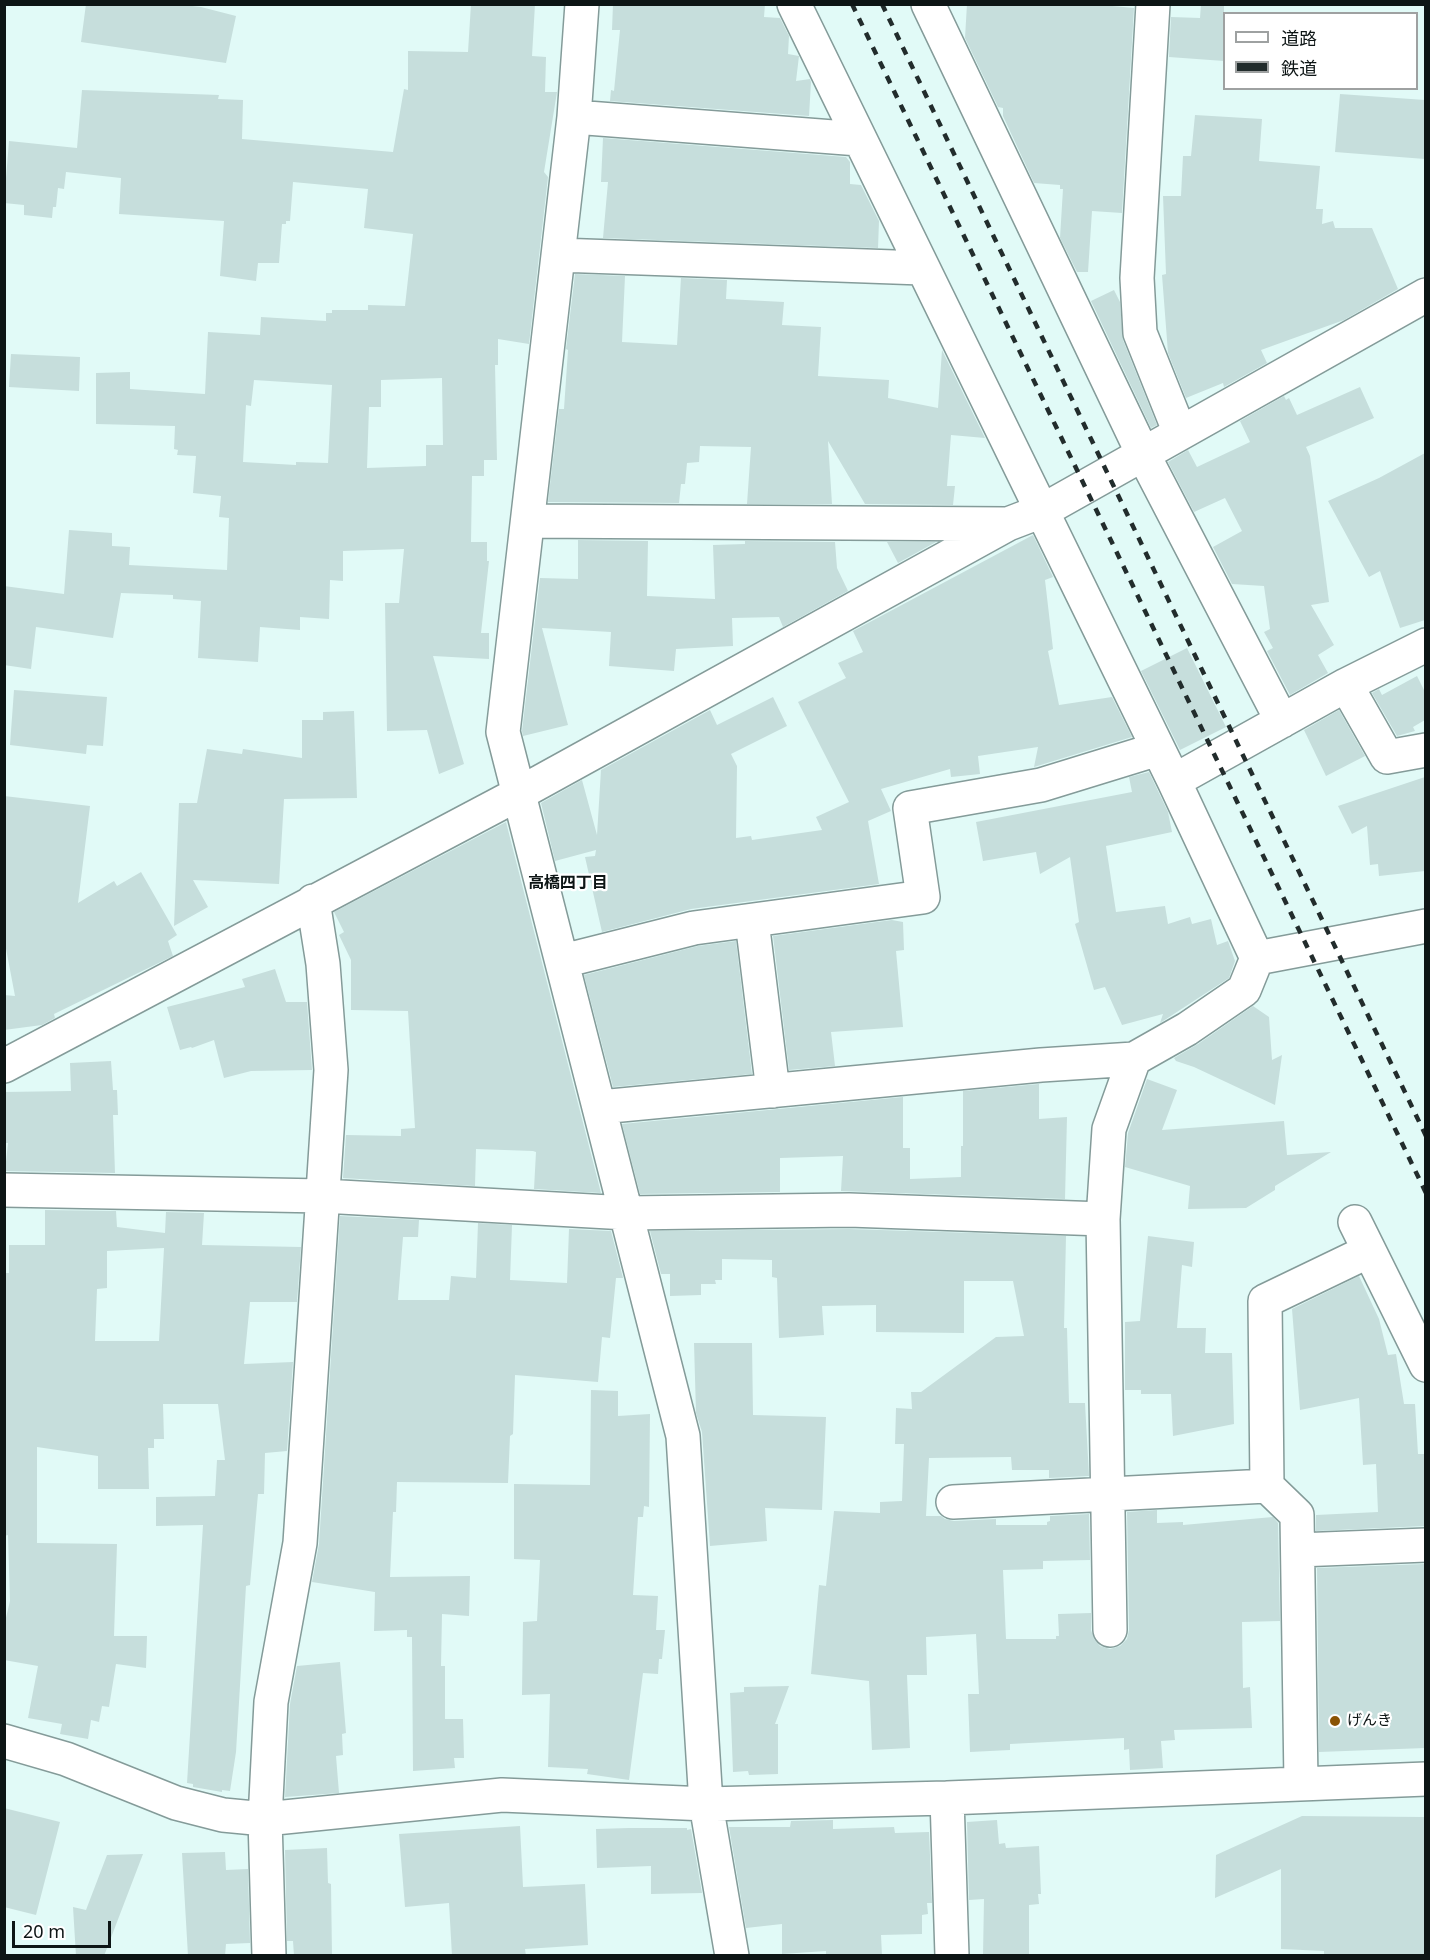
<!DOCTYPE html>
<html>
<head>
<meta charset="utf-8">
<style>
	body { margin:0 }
	#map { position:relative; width:1430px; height:1960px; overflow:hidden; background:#e1faf7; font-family:"Noto Sans","Noto Sans JP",sans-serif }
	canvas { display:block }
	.frame { position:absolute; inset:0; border:6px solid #0d1515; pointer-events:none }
	.legend { position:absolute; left:1223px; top:12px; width:195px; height:78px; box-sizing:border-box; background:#fff; border:2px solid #9ea1a1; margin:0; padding:8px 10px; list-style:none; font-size:18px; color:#0d1515 }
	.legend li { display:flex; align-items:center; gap:12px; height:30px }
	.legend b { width:30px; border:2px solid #9ea1a1 }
	.scale { position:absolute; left:12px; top:1921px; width:99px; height:27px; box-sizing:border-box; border:3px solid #0d1515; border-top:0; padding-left:8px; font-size:18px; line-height:21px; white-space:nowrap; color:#0d1515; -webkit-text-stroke:4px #fff; paint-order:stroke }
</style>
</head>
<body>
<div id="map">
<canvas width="1430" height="1960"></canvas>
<div class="frame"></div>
<ul class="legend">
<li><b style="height:8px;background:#fff"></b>道路</li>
<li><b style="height:8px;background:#222c2c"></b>鉄道</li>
</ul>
<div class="scale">20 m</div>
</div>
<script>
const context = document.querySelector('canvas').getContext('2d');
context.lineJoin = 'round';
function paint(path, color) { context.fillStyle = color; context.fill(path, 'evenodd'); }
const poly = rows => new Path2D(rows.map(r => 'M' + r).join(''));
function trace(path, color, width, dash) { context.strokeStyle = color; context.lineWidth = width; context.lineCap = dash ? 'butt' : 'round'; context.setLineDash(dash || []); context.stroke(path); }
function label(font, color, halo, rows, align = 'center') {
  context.font = font + ' "Noto Sans","Noto Sans JP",sans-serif'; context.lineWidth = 4.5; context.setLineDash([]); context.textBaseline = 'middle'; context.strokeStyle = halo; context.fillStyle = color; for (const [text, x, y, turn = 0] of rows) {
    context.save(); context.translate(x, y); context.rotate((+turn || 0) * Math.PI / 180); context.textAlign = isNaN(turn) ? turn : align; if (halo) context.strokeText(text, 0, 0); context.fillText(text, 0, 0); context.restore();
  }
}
const building = poly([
	[86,4,175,4,201,7,236,16,226,63,81,42],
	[471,4,535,4,532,56,546,57,545,92,557,92,544,172,548,177,529,344,498,339,498,365,495,365,497,460,484,460,484,476,472,476,471,542,487,542,487,561,489,561,481,633,489,633,489,659,433,656,464,764,439,774,427,730,387,731,385,603,399,603,404,549,343,551,343,581,330,580,329,619,300,617,300,630,260,627,258,662,198,658,201,601,173,599,173,595,121,593,113,638,36,627,31,669,4,665,4,586,64,594,69,530,112,533,112,546,130,547,129,565,227,570,229,518,219,517,221,496,193,493,196,456,177,455,178,450,174,449,175,426,96,424,96,373,130,372,130,389,205,394,208,332,260,335,261,317,326,321,326,313,332,313,332,310,368,310,368,305,405,306,413,234,364,228,368,189,293,182,290,221,286,221,286,224,282,224,279,263,258,263,256,281,220,276,224,221,119,214,121,178,66,172,64,189,58,188,56,207,53,207,52,218,24,215,24,205,4,203,9,141,77,148,82,90,219,95,218,99,243,100,242,139,393,152,404,89,408,90,408,51,468,52],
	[442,378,443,445,426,445,426,466,367,468,369,407,381,407,381,380],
	[254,380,332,385,328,463,296,462,296,465,243,462,246,405,251,406],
	[613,4,765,4,764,17,780,18,789,36,788,54,799,56,796,81,810,79,811,82,809,116,610,101,611,90,614,91,620,30,612,30],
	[967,4,1091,4,1134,8,1122,213,1092,211,1088,272,1077,272,1060,238,1063,189,1060,189,1060,185,1034,183,1003,116,1003,108,998,107,965,38],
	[1201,4,1224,4,1224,61,1169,57,1171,17,1200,18],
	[1340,94,1425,100,1425,159,1335,152],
	[1195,115,1262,119,1259,161,1320,166,1316,209,1323,209,1322,224,1333,221,1335,228,1372,228,1398,289,1344,320,1261,350,1267,363,1224,387,1223,383,1186,398,1168,353,1162,275,1166,274,1163,196,1181,196,1183,156,1191,156],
	[603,138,846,157,850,162,850,184,861,185,879,221,878,248,603,238,608,182,601,182],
	[575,274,625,276,622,342,677,345,681,278,727,280,726,299,784,302,782,325,821,327,818,376,889,380,888,398,938,408,942,350,985,438,951,435,947,486,955,486,953,505,865,504,828,441,832,504,747,504,751,447,700,446,699,462,687,463,685,484,681,484,679,503,548,502,559,409,564,409,568,350,566,349],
	[1114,290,1120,302,1123,340,1157,425,1151,428,1091,301],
	[11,354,80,357,79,391,9,387],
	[1360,387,1374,418,1306,447,1310,456,1329,602,1311,605,1334,645,1318,655,1328,673,1290,695,1267,651,1273,648,1264,632,1270,629,1264,586,1232,584,1213,547,1242,531,1225,498,1194,512,1168,462,1188,450,1197,467,1250,442,1240,421,1284,396,1286,400,1289,398,1297,415],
	[1425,453,1425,620,1400,628,1380,571,1369,577,1328,501,1379,478],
	[1033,535,1053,577,1045,580,1053,649,1048,651,1059,705,1112,697,1132,737,1034,767,1038,747,978,756,980,774,951,777,950,769,881,789,891,811,868,821,879,884,691,909,602,932,585,857,595,856,596,850,555,861,541,803,582,780,597,835,601,770,710,710,717,725,773,697,787,726,731,754,737,766,736,838,751,836,752,840,822,830,816,817,849,802,798,702,846,678,838,663,863,652,853,631],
	[578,540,648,541,647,596,715,599,713,545,745,544,745,541,835,542,837,568,848,591,783,627,779,617,732,618,733,646,676,649,674,671,609,666,611,632,542,628,568,725,523,736,522,731,540,578,578,579],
	[887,542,936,542,898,563],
	[1187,648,1226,727,1180,750,1141,671],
	[1417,676,1425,692,1425,720,1413,727,1415,731,1397,736,1372,693,1379,689,1382,695],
	[14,690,107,697,103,746,87,745,86,754,10,745],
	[1339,710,1365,756,1326,776,1304,730],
	[354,711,357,798,284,799,279,884,193,880,208,907,174,926,179,803,197,803,207,749,242,754,243,749,302,758,302,720,323,720,323,712],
	[1149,772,1168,812,1172,832,1106,846,1116,912,1165,906,1168,924,1190,917,1192,924,1211,919,1217,945,1228,941,1235,961,1229,978,1160,1023,1163,1014,1122,1025,1105,987,1094,990,1075,924,1079,922,1070,857,1040,874,1036,852,983,861,976,822,1132,792,1129,777],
	[1425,777,1425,871,1379,876,1378,864,1370,865,1367,826,1352,834,1338,806],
	[4,796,90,806,78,903,114,881,117,886,141,872,177,935,168,941,173,956,54,1014,55,1018,42,1025,4,1030,4,995,15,996,4,938],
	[506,822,601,1193,534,1189,536,1152,533,1151,476,1149,475,1186,343,1178,346,1135,401,1136,401,1129,415,1128,408,1011,351,1010,351,960,339,935,344,932,334,912],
	[892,920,903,922,904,950,896,951,903,1027,831,1032,835,1066,789,1070,773,936],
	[736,941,752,1074,613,1087,584,975,698,946],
	[275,969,286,1002,307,1002,312,1070,251,1071,224,1078,214,1040,192,1048,191,1047,180,1050,167,1007,245,987,242,979],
	[1253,1006,1269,1017,1272,1060,1282,1055,1275,1105,1194,1067,1176,1061,1174,1058,1198,1044],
	[111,1061,113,1090,117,1090,118,1115,113,1115,115,1173,5,1171,8,1143,4,1143,4,1092,71,1091,70,1063],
	[1147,1079,1177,1090,1162,1130,1284,1121,1287,1155,1331,1152,1275,1186,1275,1190,1246,1208,1188,1209,1190,1186,1125,1167,1128,1133],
	[1039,1084,1039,1119,1067,1117,1065,1199,841,1191,843,1156,780,1158,780,1192,640,1194,622,1124,903,1097,903,1148,910,1148,910,1179,961,1177,961,1146,963,1146,963,1091],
	[45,1210,116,1211,117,1227,165,1233,166,1212,204,1213,202,1245,301,1247,297,1302,250,1302,244,1364,293,1362,287,1451,265,1453,264,1494,258,1494,250,1585,246,1586,236,1752,230,1791,222,1790,222,1792,193,1787,193,1784,187,1783,203,1525,156,1526,156,1497,215,1496,217,1460,225,1460,218,1404,163,1404,164,1439,154,1439,154,1448,148,1448,149,1489,98,1489,98,1456,37,1447,37,1543,117,1544,114,1636,147,1636,146,1668,116,1664,109,1707,102,1706,99,1722,91,1720,88,1739,60,1734,62,1724,28,1718,38,1666,4,1660,4,1626,10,1601,8,1535,4,1536,4,1273,9,1273,9,1245,45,1245],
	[164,1248,159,1341,95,1341,97,1289,107,1288,107,1251],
	[340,1216,419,1220,418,1237,403,1237,398,1300,449,1300,451,1276,476,1278,478,1223,512,1225,510,1280,567,1283,569,1229,611,1231,623,1278,616,1278,610,1338,602,1337,598,1382,515,1375,513,1434,510,1436,508,1483,397,1482,396,1512,393,1512,390,1577,470,1576,469,1616,442,1614,441,1666,445,1666,445,1719,463,1719,464,1758,454,1758,455,1768,413,1771,412,1637,407,1637,407,1630,374,1631,375,1592,312,1582,319,1544],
	[849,1229,1066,1236,1064,1328,1067,1328,1069,1403,1085,1403,1089,1476,1049,1478,1049,1470,1012,1470,1011,1457,929,1458,926,1516,941,1516,945,1519,954,1521,996,1519,996,1525,1047,1525,1047,1522,1050,1521,1050,1516,1089,1514,1090,1560,1043,1561,1043,1569,1003,1570,1006,1639,1056,1639,1056,1636,1059,1636,1058,1614,1091,1613,1091,1630,1094,1639,1100,1646,1110,1649,1120,1646,1127,1639,1129,1630,1127,1512,1157,1510,1157,1523,1183,1522,1183,1525,1273,1517,1278,1523,1280,1621,1242,1622,1243,1688,1250,1687,1252,1728,1174,1730,1175,1740,1161,1741,1163,1768,1130,1770,1129,1749,1124,1750,1124,1738,1010,1744,1010,1750,970,1752,968,1694,979,1694,976,1634,926,1637,927,1675,907,1675,910,1748,872,1750,869,1681,811,1674,819,1585,826,1586,834,1511,880,1513,880,1502,902,1501,904,1444,895,1444,896,1408,912,1409,911,1392,921,1392,996,1337,1024,1336,1013,1281,964,1281,964,1333,876,1332,876,1305,822,1306,824,1335,779,1338,777,1278,772,1277,772,1260,722,1259,722,1280,715,1280,716,1284,701,1284,701,1295,670,1296,670,1274,661,1274,650,1231],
	[1148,1236,1194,1242,1192,1267,1182,1265,1177,1328,1206,1328,1205,1353,1232,1353,1234,1424,1173,1436,1171,1394,1141,1394,1141,1390,1125,1390,1125,1322,1140,1321],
	[1359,1276,1379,1319,1388,1355,1396,1354,1404,1404,1415,1404,1418,1454,1425,1454,1425,1526,1316,1531,1316,1515,1378,1512,1376,1464,1363,1465,1359,1398,1300,1410,1292,1309],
	[694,1343,752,1343,753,1415,826,1417,822,1510,765,1508,767,1541,710,1546,702,1432,696,1413],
	[591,1390,618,1391,618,1416,650,1414,649,1507,644,1506,643,1517,638,1517,633,1595,658,1596,656,1630,665,1630,662,1659,659,1659,658,1674,643,1673,629,1780,587,1774,588,1769,548,1767,550,1694,522,1695,523,1622,537,1621,540,1560,514,1559,514,1484,590,1485],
	[1425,1564,1425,1748,1319,1752,1317,1568],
	[340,1662,346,1733,342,1734,343,1755,336,1756,339,1793,285,1797,290,1704,297,1666],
	[789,1686,775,1724,778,1724,778,1774,749,1775,748,1771,733,1772,730,1693,744,1692,744,1687],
	[4,1808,60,1822,36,1915,4,1907],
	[1302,1816,1425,1817,1425,1956,1324,1956,1324,1951,1281,1949,1281,1869,1215,1898,1216,1855],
	[833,1820,833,1829,894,1827,895,1833,929,1832,932,1903,927,1903,928,1914,922,1915,922,1934,881,1935,882,1956,826,1956,826,1951,782,1954,782,1924,746,1928,729,1827,790,1827,791,1821],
	[997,1820,999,1844,1005,1843,1006,1848,1039,1846,1041,1894,1038,1894,1039,1904,1029,1905,1029,1956,983,1956,984,1899,969,1900,967,1822],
	[520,1826,523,1887,585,1884,588,1945,525,1949,526,1956,452,1956,449,1903,405,1907,399,1834],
	[629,1828,687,1828,687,1830,691,1829,702,1893,651,1894,651,1866,597,1868,596,1829],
	[327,1848,328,1883,331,1884,332,1956,294,1956,293,1941,287,1941,285,1850],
	[225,1852,226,1870,248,1869,250,1943,226,1944,225,1956,188,1956,182,1853],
	[143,1854,104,1956,76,1956,73,1907,86,1910,107,1855]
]);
const minor = poly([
	[582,4,574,117,503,732,683,1436,706,1804,732,1956],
	[794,4,1174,781,1257,958],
	[928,4,1143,454,1282,721],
	[1153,4,1137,278,1140,333,1180,433],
	[574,117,859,139],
	[558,255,922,268],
	[528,521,1006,524],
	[1346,685,1387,757,1426,750],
	[1174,781,1346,685,1426,645],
	[752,921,773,1091],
	[563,961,694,928,923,897,910,808,1041,785,1158,749],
	[4,1066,520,793,1008,524,1042,511,1426,295],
	[600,1107,1041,1065,1134,1059],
	[4,1190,323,1196,627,1213,849,1210,1103,1219],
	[1355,1222,1426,1365],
	[1267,1486,1265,1301,1369,1251],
	[953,1502,1267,1486,1297,1515,1301,1783],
	[1298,1550,1426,1545],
	[1110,1630,1103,1219,1109,1129,1134,1059,1187,1029,1244,990,1257,958,1426,926],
	[4,1741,66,1759,176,1803,223,1815,265,1819,502,1795,706,1804,947,1798,1426,1779],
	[947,1798,952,1956],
	[269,1956,265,1819,271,1702,300,1543,331,1070,323,964,313,901]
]);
const rail = poly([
	[852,4,1426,1193],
	[882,4,1426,1136]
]);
const markers = [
	[1335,1721,6,"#8a5304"]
];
const poiNames = [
	["げんき",1347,1721]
];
const neighbourhoodNames = [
	["高橋四丁目",568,883]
];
paint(building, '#c6dedc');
trace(minor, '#849b99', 36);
trace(minor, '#fff', 33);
trace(rail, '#222c2c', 4.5, [8, 8]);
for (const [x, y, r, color] of markers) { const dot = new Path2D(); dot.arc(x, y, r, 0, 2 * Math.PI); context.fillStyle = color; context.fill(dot); trace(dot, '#fff', 2); }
label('15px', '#0d1515', '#fff', poiNames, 'left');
label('bold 16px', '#0d1515', '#fff', neighbourhoodNames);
</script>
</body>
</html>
